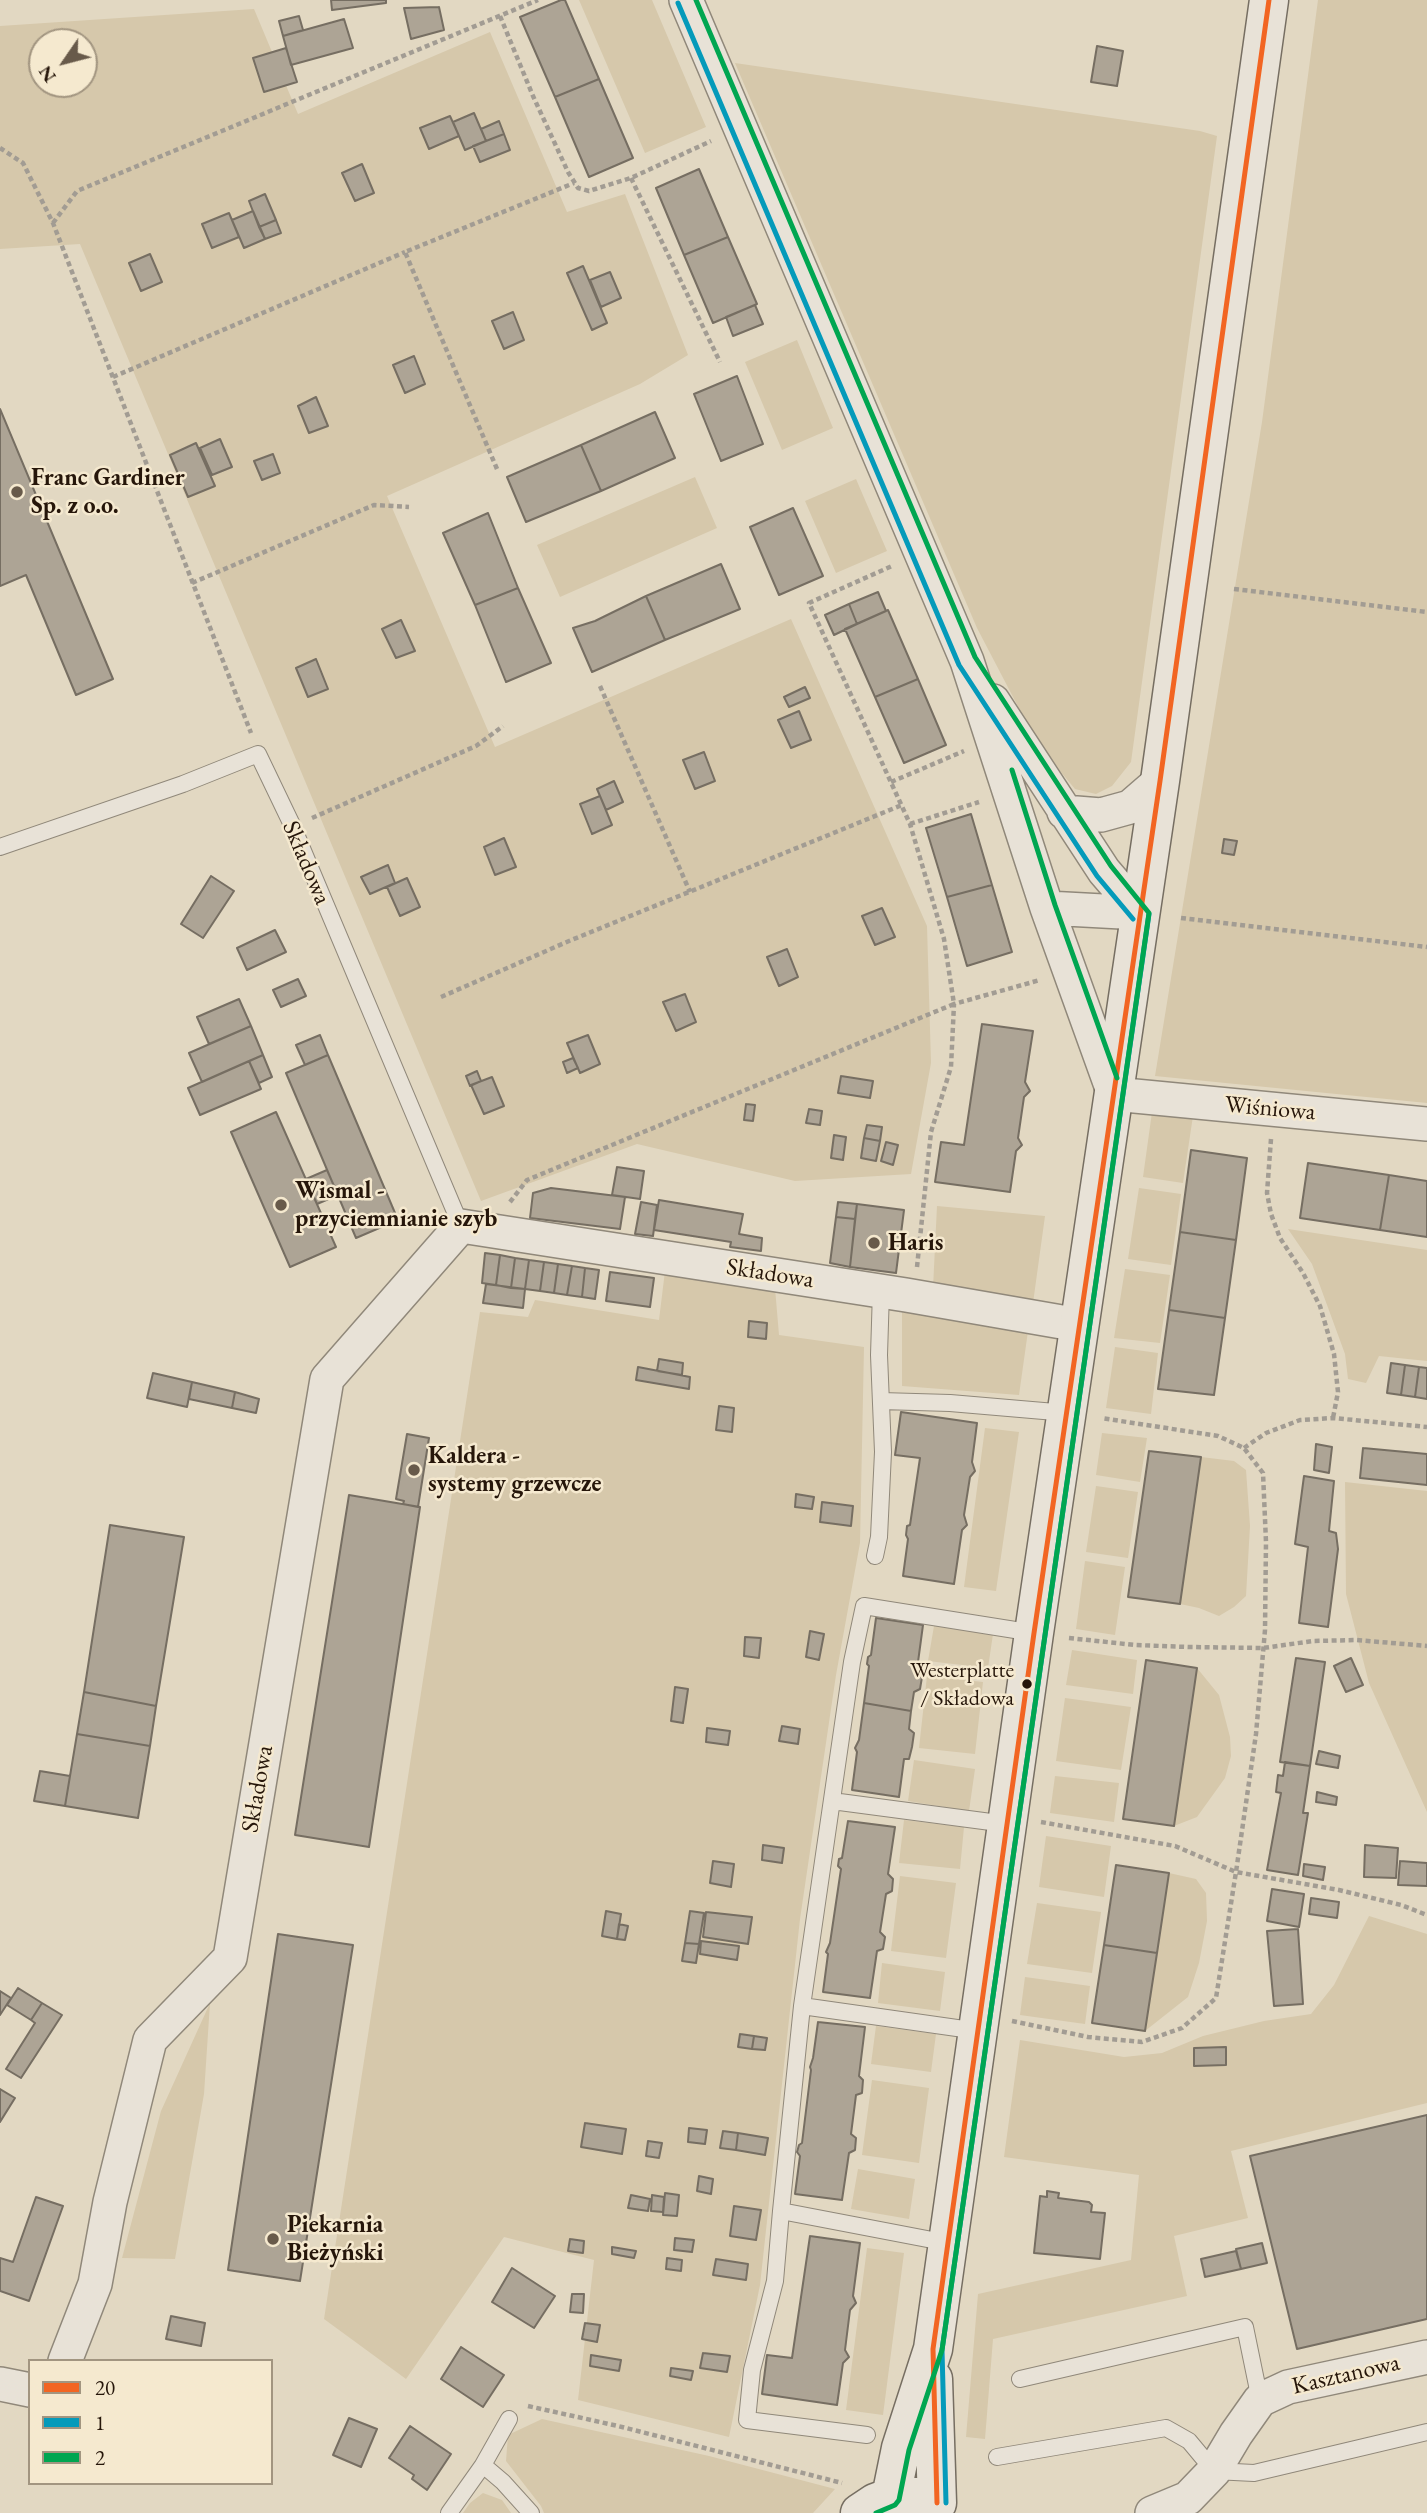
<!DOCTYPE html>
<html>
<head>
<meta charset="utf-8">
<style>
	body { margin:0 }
	#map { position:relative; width:1427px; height:2513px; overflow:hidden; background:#e2d8c2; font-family:"EB Garamond",serif }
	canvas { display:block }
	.legend { position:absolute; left:28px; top:2359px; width:245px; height:126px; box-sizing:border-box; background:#f5e9cf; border:2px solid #a29580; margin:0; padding:9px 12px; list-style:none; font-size:21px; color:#26160a }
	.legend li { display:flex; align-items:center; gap:14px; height:35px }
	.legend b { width:35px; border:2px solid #a29580 }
	.north { position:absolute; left:28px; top:28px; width:70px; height:70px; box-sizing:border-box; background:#f5e9cf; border:2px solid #a29580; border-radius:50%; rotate:235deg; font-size:19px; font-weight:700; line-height:28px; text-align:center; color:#26160a }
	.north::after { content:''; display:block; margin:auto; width:24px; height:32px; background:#685a4a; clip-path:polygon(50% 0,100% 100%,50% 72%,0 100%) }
</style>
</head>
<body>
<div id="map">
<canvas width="1427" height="2513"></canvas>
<ul class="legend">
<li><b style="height:9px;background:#f26522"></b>20</li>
<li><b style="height:9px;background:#049aba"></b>1</li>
<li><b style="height:9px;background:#00a651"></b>2</li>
</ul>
<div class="north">N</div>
</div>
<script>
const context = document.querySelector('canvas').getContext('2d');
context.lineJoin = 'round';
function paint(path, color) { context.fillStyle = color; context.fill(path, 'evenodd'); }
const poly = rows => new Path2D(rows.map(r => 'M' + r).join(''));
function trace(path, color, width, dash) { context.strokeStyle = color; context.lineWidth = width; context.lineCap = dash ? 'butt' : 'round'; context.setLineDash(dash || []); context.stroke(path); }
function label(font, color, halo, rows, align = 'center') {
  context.font = font + ' "EB Garamond",serif'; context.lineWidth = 5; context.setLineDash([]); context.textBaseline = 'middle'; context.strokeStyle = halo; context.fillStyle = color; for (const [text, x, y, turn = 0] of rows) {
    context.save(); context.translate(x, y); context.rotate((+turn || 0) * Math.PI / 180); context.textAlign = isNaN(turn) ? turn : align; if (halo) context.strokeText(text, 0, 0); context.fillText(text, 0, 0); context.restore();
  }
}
const green = poly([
	[579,0,652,0,706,127,645,153],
	[1318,0,1427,0,1427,1103,1155,1076,1262,422],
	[254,9,298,114,490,32,567,212,625,194,688,355,640,384,387,496,495,747,791,619,927,926,931,1063,911,1174,795,1181,637,1144,481,1201,80,244,0,249,0,26],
	[42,42,84,42,84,84,42,84],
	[735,63,1200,131,1217,136,1131,762,1112,786,1096,794,1075,789,1060,771,1024,718,977,628],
	[797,340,833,428,782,450,745,362],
	[695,477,717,528,560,597,537,545],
	[856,479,887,551,836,573,805,501],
	[1153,1105,1194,1109,1183,1183,1143,1177],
	[1139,1188,1181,1194,1171,1265,1128,1259],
	[937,1206,1045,1216,1033,1303,933,1288],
	[1288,1229,1427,1250,1427,1361,1379,1356,1366,1383,1348,1379,1345,1354,1312,1264],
	[1125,1269,1170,1275,1160,1343,1114,1338],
	[665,1271,775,1288,779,1335,864,1347,860,1543,836,1675,800,1919,760,2285,729,2437,578,2400,594,2260,504,2237,406,2379,324,2319,480,1312,528,1317,535,1300,659,1320],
	[902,1310,1028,1331,1019,1395,902,1386],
	[1115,1347,1158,1353,1151,1414,1106,1408],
	[985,1428,1019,1432,996,1591,964,1587],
	[1102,1433,1147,1438,1140,1482,1096,1475],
	[1201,1457,1234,1461,1246,1470,1250,1526,1246,1596,1234,1607,1219,1616,1199,1608,1180,1604],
	[1345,1482,1427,1491,1427,1812,1369,1683,1346,1594],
	[1096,1486,1138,1492,1128,1558,1086,1552],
	[1085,1561,1125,1567,1115,1635,1076,1629],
	[934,1626,993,1634,988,1668,928,1661],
	[1072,1650,1137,1660,1133,1694,1066,1685],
	[1197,1668,1219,1695,1230,1737,1231,1756,1225,1778,1197,1817,1174,1826],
	[927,1676,983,1682,975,1754,919,1748],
	[1065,1698,1131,1707,1121,1770,1056,1761],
	[914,1760,975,1769,969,1811,908,1801],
	[1055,1776,1119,1783,1114,1822,1050,1813],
	[904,1820,964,1827,960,1869,899,1863],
	[1046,1836,1111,1846,1104,1897,1039,1887],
	[1169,1873,1196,1879,1206,1893,1207,1921,1199,1963,1188,1997,1145,2031],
	[900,1876,956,1883,946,1958,891,1951],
	[1037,1903,1101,1912,1092,1973,1027,1964],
	[1369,1916,1427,1934,1427,2103,1231,2151,1248,2218,1174,2236,1187,2296,993,2339,985,2439,966,2437,978,2294,1131,2260,1139,2175,1004,2157,1020,2040,1124,2057,1162,2053,1203,2036,1264,2021,1311,2014,1334,1985],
	[882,1963,945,1972,940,2011,878,2003],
	[1025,1977,1090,1986,1085,2024,1020,2015],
	[210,2003,204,2094,175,2259,122,2258,161,2111],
	[876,2026,936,2034,931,2072,871,2064],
	[872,2080,929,2088,919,2163,862,2155],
	[858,2169,915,2179,909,2219,851,2209],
	[867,2248,904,2253,883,2415,846,2410],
	[542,2419,709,2456,835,2489,813,2513,544,2513,541,2506,506,2461,508,2435],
	[483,2493,502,2500,511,2513,463,2513,470,2503]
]);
const building = poly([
	[331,0,386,0,386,3,332,10,331,0],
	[561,0,565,0,599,79,555,97,520,17,561,0],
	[439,7,444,30,411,39,404,8,439,7],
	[299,16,303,30,283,36,279,21,299,16],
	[344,19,353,48,291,65,283,36,344,19],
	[1097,46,1123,51,1117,86,1091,82,1097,46],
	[286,48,297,82,264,92,253,58,286,48],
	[599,79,633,158,589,177,555,97,599,79],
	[474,113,486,141,465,150,453,122,474,113],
	[450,116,459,136,429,149,420,128,450,116],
	[499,121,504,134,486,141,481,129,499,121],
	[504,134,510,150,480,162,473,146,504,134],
	[362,164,374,193,355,201,342,173,362,164],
	[699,169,728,237,684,255,656,188,699,169],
	[265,194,276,220,259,227,249,201,265,194],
	[253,211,265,239,244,248,232,220,253,211],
	[229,213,239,237,212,248,202,224,229,213],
	[276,220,281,233,265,239,259,227,276,220],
	[728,237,757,304,713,323,684,255,728,237],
	[150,254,162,282,141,291,129,263,150,254],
	[583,266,607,323,592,330,567,273,583,266],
	[610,272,621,298,601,307,590,280,610,272],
	[755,305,763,324,733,336,726,317,755,305],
	[513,312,524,340,504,349,492,321,513,312],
	[414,356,425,384,405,393,393,365,414,356],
	[737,376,763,444,721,461,694,394,737,376],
	[316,397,328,426,309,433,298,406,316,397],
	[0,409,113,679,76,695,26,575,0,586,0,409],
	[655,412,675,458,601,491,581,445,655,412],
	[220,439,232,467,212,475,200,448,220,439],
	[196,443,215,486,188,497,170,455,196,443],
	[581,445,601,491,526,522,507,477,581,445],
	[273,454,280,473,262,480,254,461,273,454],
	[793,508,823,576,779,595,750,527,793,508],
	[488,513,518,588,475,605,443,533,488,513],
	[721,564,740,609,665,640,646,596,721,564],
	[518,588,551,663,506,682,475,605,518,588],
	[878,592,886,611,857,624,849,604,878,592],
	[646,596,665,640,592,672,573,628,595,621,646,596],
	[849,604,857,624,834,635,825,615,849,604],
	[888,610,918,679,875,697,845,629,888,610],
	[401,620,415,651,396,658,382,629,401,620],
	[316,659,328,689,308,697,296,668,316,659],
	[918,679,946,745,904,763,875,697,918,679],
	[805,687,810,698,789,707,784,697,805,687],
	[799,711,811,740,791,748,778,720,799,711],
	[704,752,715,781,695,789,683,760,704,752],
	[614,781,623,802,606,810,597,789,614,781],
	[600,796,612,825,592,834,580,804,600,796],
	[971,814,992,885,947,897,926,828,971,814],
	[504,838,516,867,495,875,484,847,504,838],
	[1224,839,1237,841,1234,855,1222,853,1224,839],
	[388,865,395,883,370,894,361,877,388,865],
	[211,876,234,891,203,938,181,924,211,876],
	[407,878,420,907,400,916,387,887,407,878],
	[992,885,1012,952,967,966,947,897,992,885],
	[882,908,895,937,875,945,862,916,882,908],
	[275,930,286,952,247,970,237,948,275,930],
	[787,949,798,977,779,986,767,957,787,949],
	[298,979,306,996,281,1007,273,990,298,979],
	[685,994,696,1022,676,1031,663,1002,685,994],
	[239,999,251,1026,209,1044,197,1017,239,999],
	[982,1024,1033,1031,1025,1082,1030,1091,1024,1097,1018,1138,1022,1145,1016,1151,1010,1192,935,1182,941,1142,964,1145,982,1024],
	[251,1026,263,1055,202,1082,189,1053,251,1026],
	[320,1035,328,1055,305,1065,296,1045,320,1035],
	[588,1035,600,1064,580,1073,567,1043,588,1035],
	[263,1055,272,1077,259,1083,249,1061,263,1055],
	[328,1055,398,1220,356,1238,286,1073,328,1055],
	[573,1058,578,1068,567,1073,563,1062,573,1058],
	[249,1061,261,1089,200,1115,188,1088,249,1061],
	[477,1071,481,1081,470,1086,466,1076,477,1071],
	[841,1076,873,1081,870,1098,838,1093,841,1076],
	[492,1077,504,1106,484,1114,471,1085,492,1077],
	[746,1104,755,1105,753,1121,744,1120,746,1104],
	[809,1109,822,1111,820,1125,806,1123,809,1109],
	[276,1112,336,1247,290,1267,231,1132,276,1112],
	[867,1125,882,1127,880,1141,864,1138,867,1125],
	[834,1135,846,1137,843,1160,831,1158,834,1135],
	[864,1138,880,1141,876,1161,861,1158,864,1138],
	[886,1142,898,1145,893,1165,881,1161,886,1142],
	[1191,1150,1247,1158,1236,1240,1180,1232,1191,1150],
	[1308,1163,1389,1175,1380,1230,1300,1218,1308,1163],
	[617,1167,644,1171,640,1199,612,1195,617,1167],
	[327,1170,338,1195,317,1204,306,1179,327,1170],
	[1389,1175,1427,1181,1427,1237,1380,1230,1389,1175],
	[551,1188,625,1197,620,1229,530,1218,533,1193,551,1188],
	[659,1200,743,1214,739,1234,762,1238,761,1251,730,1247,731,1242,654,1230,659,1200],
	[641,1202,657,1205,653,1236,635,1234,641,1202],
	[838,1202,857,1204,855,1219,836,1217,838,1202],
	[857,1204,904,1210,896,1273,850,1267,857,1204],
	[836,1217,855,1219,850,1267,830,1263,836,1217],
	[1180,1232,1236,1240,1225,1318,1169,1310,1180,1232],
	[485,1253,500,1255,496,1285,482,1283,485,1253],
	[500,1255,515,1258,511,1288,496,1285,500,1255],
	[515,1258,529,1260,525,1289,511,1288,515,1258],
	[529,1260,544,1262,540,1291,525,1289,529,1260],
	[544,1262,558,1264,554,1293,540,1291,544,1262],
	[558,1264,572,1266,567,1295,554,1293,558,1264],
	[572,1266,585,1268,582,1297,567,1295,572,1266],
	[585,1268,599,1270,595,1299,582,1297,585,1268],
	[610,1272,654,1278,650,1307,606,1301,610,1272],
	[486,1284,525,1289,523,1308,483,1303,486,1284],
	[1169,1310,1225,1318,1214,1395,1158,1389,1169,1310],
	[749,1321,767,1323,766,1339,748,1337,749,1321],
	[659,1359,683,1363,682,1375,657,1371,659,1359],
	[1391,1363,1405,1365,1401,1395,1387,1393,1391,1363],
	[1405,1365,1419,1367,1415,1397,1401,1395,1405,1365],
	[638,1367,690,1377,689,1389,636,1380,638,1367],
	[1419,1367,1427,1368,1427,1399,1415,1397,1419,1367],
	[153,1373,192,1382,187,1407,147,1398,153,1373],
	[192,1382,235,1392,232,1408,189,1399,192,1382],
	[235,1392,259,1399,256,1413,232,1408,235,1392],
	[719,1406,734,1408,732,1432,716,1430,719,1406],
	[901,1412,977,1423,972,1462,975,1471,970,1477,964,1515,967,1525,962,1530,954,1584,903,1576,908,1539,906,1535,907,1526,910,1525,920,1458,895,1455,901,1412],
	[407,1434,429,1438,418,1507,403,1504,404,1501,396,1499,407,1434],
	[1316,1444,1332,1447,1329,1473,1314,1470,1316,1444],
	[1363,1448,1427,1454,1427,1485,1360,1478,1363,1448],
	[1149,1451,1201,1457,1180,1604,1128,1597,1149,1451],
	[1304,1476,1334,1481,1329,1531,1336,1533,1338,1549,1328,1627,1299,1623,1308,1547,1295,1544,1304,1476],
	[796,1494,814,1497,812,1509,795,1507,796,1494],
	[349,1495,420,1507,369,1847,295,1835,349,1495],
	[822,1502,853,1506,851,1526,820,1522,822,1502],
	[110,1525,184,1537,156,1706,84,1692,110,1525],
	[876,1618,923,1625,918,1662,921,1663,919,1676,922,1677,920,1689,914,1692,911,1711,864,1703,869,1666,867,1664,868,1657,871,1655,876,1618],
	[810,1631,824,1634,819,1660,806,1657,810,1631],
	[745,1637,761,1638,759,1658,744,1656,745,1637],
	[1296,1658,1325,1662,1310,1766,1280,1762,1296,1658],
	[1351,1658,1363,1685,1346,1692,1334,1666,1351,1658],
	[1146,1660,1197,1668,1174,1826,1123,1819,1146,1660],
	[675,1687,688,1689,683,1723,671,1721,675,1687],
	[84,1692,156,1706,150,1746,77,1734,84,1692],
	[864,1703,911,1711,909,1729,914,1733,912,1747,909,1759,904,1759,899,1797,852,1790,857,1752,855,1748,859,1740,864,1703],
	[782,1726,800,1729,798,1744,779,1741,782,1726],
	[707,1728,730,1731,728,1745,706,1742,707,1728],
	[77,1734,150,1746,138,1818,65,1806,77,1734],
	[1319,1751,1340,1756,1338,1768,1316,1764,1319,1751],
	[1285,1762,1310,1766,1303,1813,1308,1813,1298,1875,1267,1870,1281,1793,1276,1792,1278,1775,1283,1776,1285,1762],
	[40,1771,70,1776,65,1806,34,1801,40,1771],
	[1317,1792,1337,1797,1336,1805,1316,1802,1317,1792],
	[848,1821,895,1827,888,1874,893,1879,892,1891,886,1894,880,1932,885,1937,883,1949,877,1951,870,1998,823,1992,828,1954,826,1952,830,1943,841,1869,838,1866,839,1859,842,1858,848,1821],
	[763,1845,784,1848,782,1863,762,1860,763,1845],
	[1365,1845,1398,1848,1396,1878,1364,1877,1365,1845],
	[713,1861,734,1864,731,1887,710,1883,713,1861],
	[1400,1861,1427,1863,1427,1886,1398,1885,1400,1861],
	[1304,1864,1325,1867,1323,1880,1303,1876,1304,1864],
	[1116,1865,1169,1873,1157,1953,1104,1945,1116,1865],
	[1272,1889,1304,1894,1299,1927,1267,1921,1272,1889],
	[1311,1898,1339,1902,1337,1918,1309,1914,1311,1898],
	[606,1911,621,1914,617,1939,602,1936,606,1911],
	[690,1911,704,1913,699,1944,685,1943,690,1911],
	[706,1912,752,1917,748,1944,703,1937,706,1912],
	[619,1924,628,1926,625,1940,617,1939,619,1924],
	[1298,1929,1303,2004,1274,2006,1267,1931,1298,1929],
	[278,1934,353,1945,300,2281,228,2270,278,1934],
	[701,1941,739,1946,737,1960,700,1954,701,1941],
	[685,1943,699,1944,696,1963,682,1961,685,1943],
	[1104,1945,1157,1953,1145,2031,1092,2023,1104,1945],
	[18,1988,42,2003,31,2020,7,2005,18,1988],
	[0,1991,11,1998,0,2015,0,1991],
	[42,2003,62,2015,21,2078,6,2069,35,2023,31,2020,42,2003],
	[818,2022,865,2027,859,2076,863,2080,862,2093,856,2095,851,2134,856,2138,855,2150,849,2153,842,2200,795,2194,800,2156,797,2152,799,2145,802,2143,811,2070,810,2067,813,2058,818,2022],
	[740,2034,754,2036,752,2049,738,2047,740,2034],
	[754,2036,767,2038,765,2050,752,2049,754,2036],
	[1226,2047,1226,2065,1194,2066,1194,2048,1226,2047],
	[0,2089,15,2098,0,2122,0,2089],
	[1427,2115,1427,2319,1297,2349,1250,2156,1427,2115],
	[585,2123,626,2129,622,2154,581,2147,585,2123],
	[689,2128,707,2130,705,2144,688,2142,689,2128],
	[723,2131,738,2133,736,2150,720,2148,723,2131],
	[738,2133,768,2138,765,2155,736,2150,738,2133],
	[648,2141,662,2143,659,2158,646,2156,648,2141],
	[699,2176,713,2179,711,2194,697,2191,699,2176],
	[1047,2191,1059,2193,1058,2198,1089,2202,1092,2205,1091,2212,1105,2213,1100,2259,1034,2253,1040,2196,1047,2197,1047,2191],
	[665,2193,679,2195,677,2216,663,2215,665,2193],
	[631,2195,650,2199,648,2211,628,2208,631,2195],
	[652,2195,664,2197,663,2212,651,2211,652,2195],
	[36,2197,63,2206,29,2301,0,2291,0,2258,13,2262,36,2197],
	[734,2206,761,2210,756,2240,730,2236,734,2206],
	[810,2236,860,2243,853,2296,856,2303,850,2310,845,2350,849,2357,843,2363,837,2405,762,2394,767,2355,792,2358,810,2236],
	[675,2238,694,2240,692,2252,674,2250,675,2238],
	[570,2239,584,2241,583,2253,568,2251,570,2239],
	[1262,2243,1267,2263,1241,2269,1236,2249,1262,2243],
	[612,2247,636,2251,634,2258,612,2254,612,2247],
	[1236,2251,1241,2269,1205,2277,1201,2259,1236,2251],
	[667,2258,682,2260,681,2271,666,2269,667,2258],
	[716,2259,748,2264,746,2280,713,2275,716,2259],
	[512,2268,555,2296,534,2328,492,2302,512,2268],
	[572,2294,584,2294,583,2313,570,2312,572,2294],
	[171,2316,205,2323,201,2346,166,2339,171,2316],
	[585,2323,600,2325,597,2342,582,2339,585,2323],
	[461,2347,504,2375,483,2407,441,2379,461,2347],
	[703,2353,730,2356,727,2372,700,2368,703,2353],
	[591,2355,621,2360,619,2371,590,2366,591,2355],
	[671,2368,693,2371,691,2380,670,2376,671,2368],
	[349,2418,377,2429,361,2467,333,2455,349,2418],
	[410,2426,451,2454,427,2490,412,2479,414,2475,389,2458,410,2426]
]);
const path = poly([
	[500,16,533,96,568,172,578,188,589,191,631,178,711,141],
	[0,148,23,163,53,223,251,733],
	[631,178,720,362],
	[53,223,77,191,538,0],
	[113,377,405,252],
	[497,469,405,252,574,183],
	[192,583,374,505,409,507],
	[1234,589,1427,612],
	[600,686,690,892],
	[891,782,964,751],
	[312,818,476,746,503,726],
	[910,824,979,802],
	[1181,918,1427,947],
	[441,997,569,941,902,805],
	[1271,1139,1267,1193,1271,1214,1280,1238,1303,1273,1320,1306,1334,1354,1338,1392,1333,1418],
	[510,1202,527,1180,954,1004,944,939,910,824,809,603,892,566],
	[917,1267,931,1132,951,1067,954,1004,1040,980],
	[1244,1448,1266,1433,1300,1420,1333,1418,1427,1427],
	[1069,1638,1135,1645,1189,1647,1263,1648,1313,1641,1357,1640,1427,1646],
	[1041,1822,1175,1846,1236,1872,1339,1890,1401,1905,1427,1915],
	[1012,2021,1088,2037,1142,2042,1182,2028,1216,1998,1236,1872,1256,1734,1265,1630,1266,1542,1263,1473,1244,1448,1218,1436,1101,1418],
	[528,2406,618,2426,842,2483]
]);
const lane = poly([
	[0,847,183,784,258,754,293,827,461,1226],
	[881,1401,950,1403,1067,1413],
	[875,1556,879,1537,883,1452,879,1355,881,1291],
	[832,1801,1006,1824],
	[802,2006,978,2031],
	[781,2211,802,2006,852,1662,864,1606,1034,1633],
	[1020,2379,1245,2327,1260,2400],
	[867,2435,747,2420,752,2370,775,2281,781,2211,948,2243],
	[997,2457,1166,2428,1189,2441,1214,2471,1254,2473,1427,2432],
	[483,2465,509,2419],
	[449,2513,483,2465,503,2482,531,2513]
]);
const street = poly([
	[686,0,967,661,1047,908,1114,1094,1427,1124],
	[993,701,1104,871,1140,913],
	[1064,812,1101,815,1130,807,1160,781],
	[1047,908,1140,913],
	[65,2361,95,2284,110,2202,150,2040,230,1958,327,1379,461,1226,906,1295,1079,1325],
	[0,2384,30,2390],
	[1152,2513,1188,2498,1214,2471,1236,2434,1260,2400,1288,2387,1427,2357]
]);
const secondary = poly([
	[933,2379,937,2503],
	[891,2497,901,2448,933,2349,1034,1633,1160,781,1269,0],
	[860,2513,875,2503,891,2497,917,2497]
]);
const bus1 = poly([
	[937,2503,933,2349,1034,1633,1160,781,1269,0]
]);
const bus2 = poly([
	[678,3,959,665,1097,876,1133,919],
	[946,2503,942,2350,1149,914]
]);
const bus3 = poly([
	[696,0,975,657,1111,866,1149,913,942,2350,909,2450,899,2500,895,2505,876,2513],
	[1012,770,1055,905,1117,1078]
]);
const markers = [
	[17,492,7,"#685a4a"],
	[281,1205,7,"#685a4a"],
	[874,1243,7,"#685a4a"],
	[414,1470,7,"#685a4a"],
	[1027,1684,6,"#26160a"],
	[273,2239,7,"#685a4a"]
];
const busNames = [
	["Westerplatte",1014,1671],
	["/ Składowa",1014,1699]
];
const poiNames = [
	["Franc Gardiner",31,478],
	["Sp. z o.o.",31,506],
	["Wismal -",295,1191],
	["przyciemnianie szyb",295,1219],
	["Haris",888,1243],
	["Kaldera -",428,1456],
	["systemy grzewcze",428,1484],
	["Piekarnia",287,2225],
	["Bieżyński",287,2253]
];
const streetNames = [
	["Składowa",306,863,67],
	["Wiśniowa",1270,1109,5],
	["Składowa",770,1274,9],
	["Składowa",258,1789,-80],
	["Kasztanowa",1346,2375,-13]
];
paint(green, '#d6c8ab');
paint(building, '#ada495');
trace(building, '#766e62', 2);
trace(lane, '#90887a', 18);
trace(street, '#90887a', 36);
trace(secondary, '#766e62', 41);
trace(path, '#a29c93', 4.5, [5, 3.5]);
trace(lane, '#e8e2d7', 16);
trace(street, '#e8e2d7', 33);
trace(secondary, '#e8e2d7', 38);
trace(bus1, '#f26522', 5);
trace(bus2, '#049aba', 5);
trace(bus3, '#00a651', 5);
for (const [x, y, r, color] of markers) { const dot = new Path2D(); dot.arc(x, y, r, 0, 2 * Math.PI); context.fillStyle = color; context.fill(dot); trace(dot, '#f5e9cf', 2.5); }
label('22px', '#26160a', '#f5e9cf', busNames, 'right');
label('bold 24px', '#26160a', '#f5e9cf', poiNames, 'left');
label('24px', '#26160a', '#f5e9cf', streetNames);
</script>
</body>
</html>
